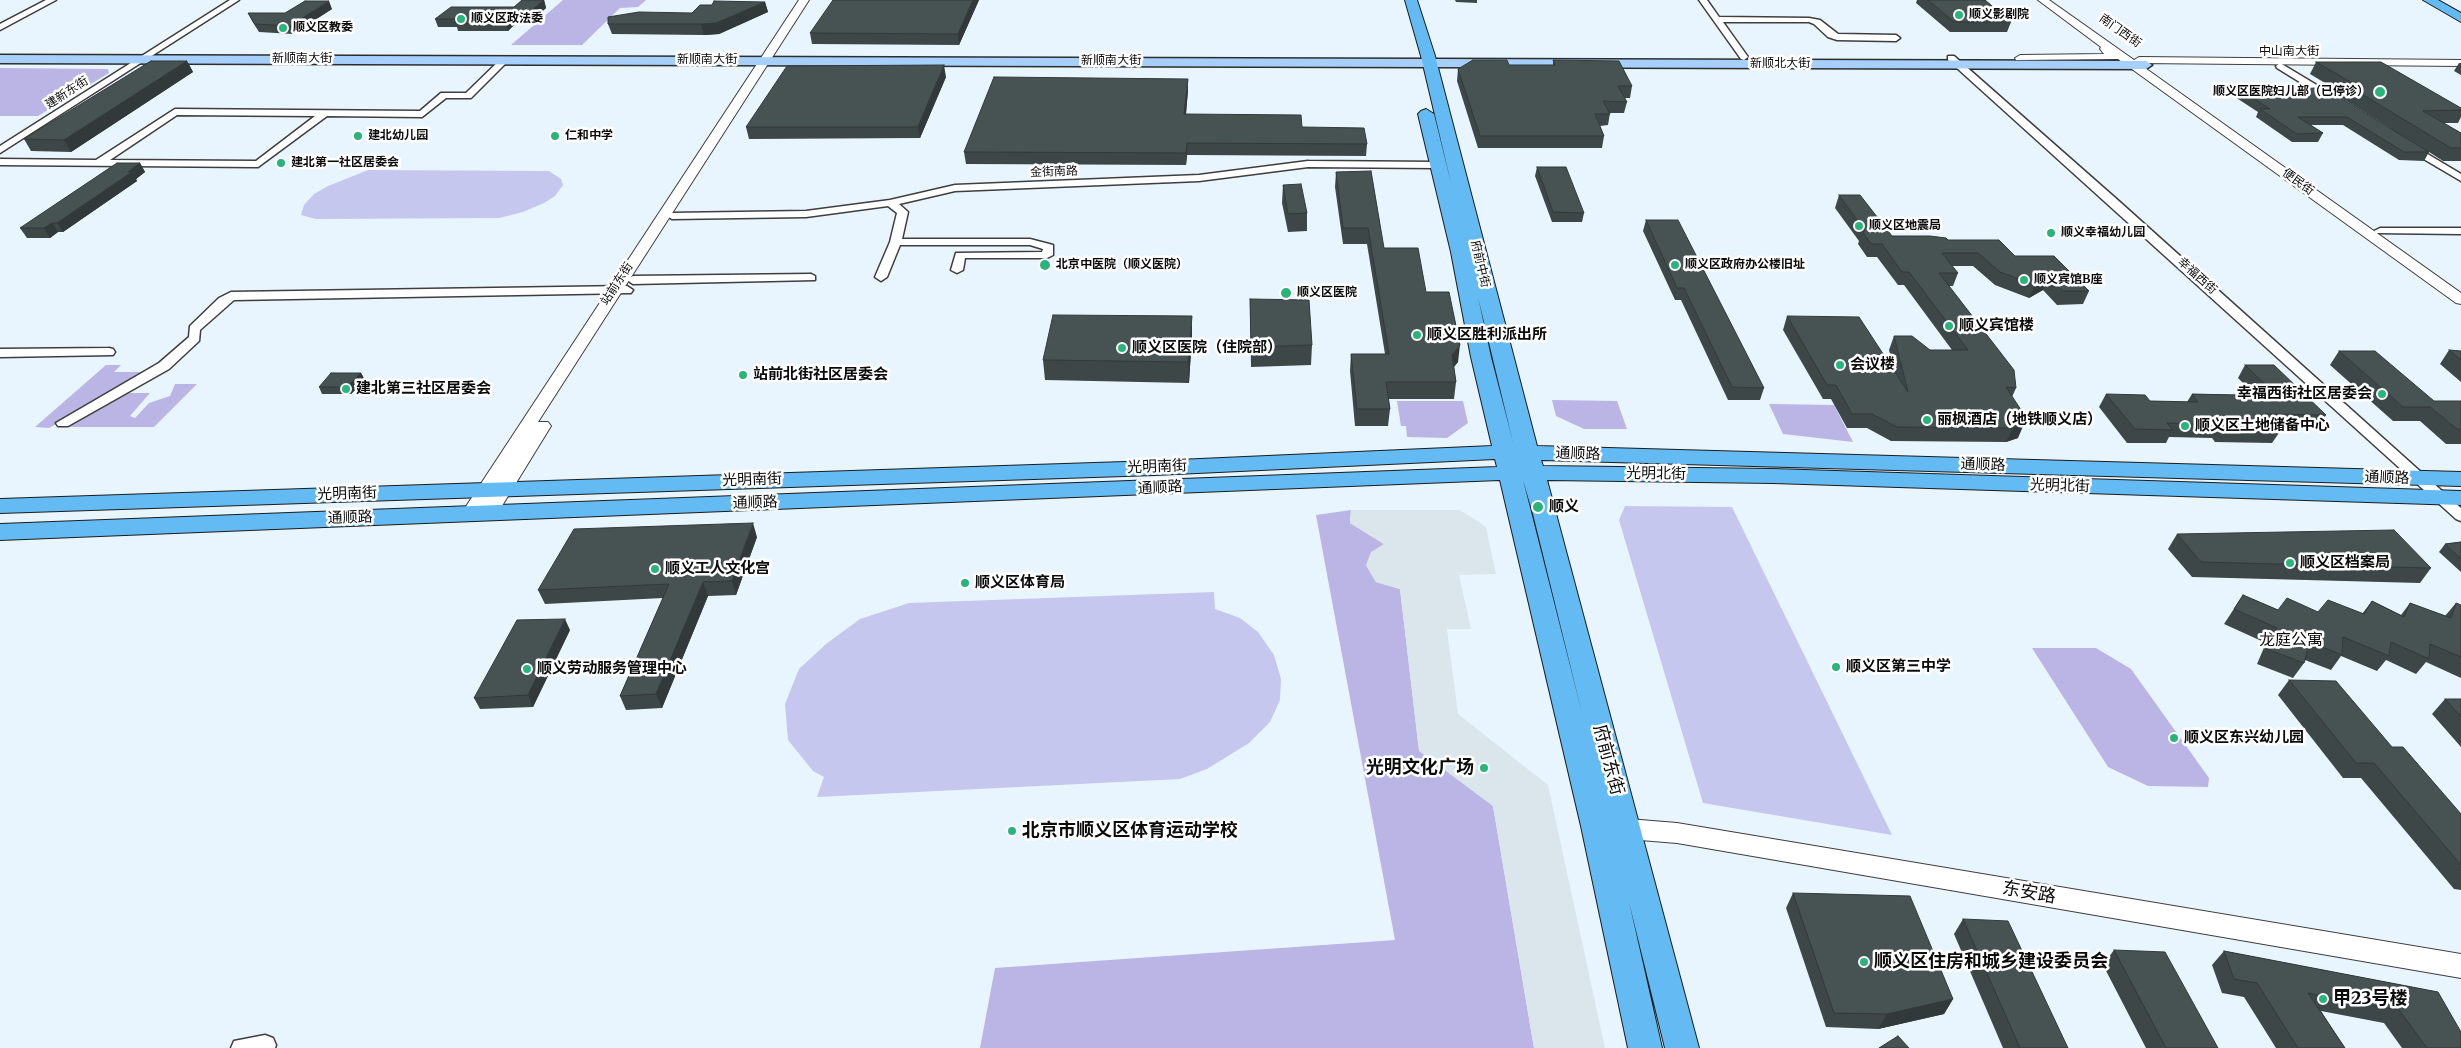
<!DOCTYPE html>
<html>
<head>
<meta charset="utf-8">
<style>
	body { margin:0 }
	canvas { display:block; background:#e9f5fe }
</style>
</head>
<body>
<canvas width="2461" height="1048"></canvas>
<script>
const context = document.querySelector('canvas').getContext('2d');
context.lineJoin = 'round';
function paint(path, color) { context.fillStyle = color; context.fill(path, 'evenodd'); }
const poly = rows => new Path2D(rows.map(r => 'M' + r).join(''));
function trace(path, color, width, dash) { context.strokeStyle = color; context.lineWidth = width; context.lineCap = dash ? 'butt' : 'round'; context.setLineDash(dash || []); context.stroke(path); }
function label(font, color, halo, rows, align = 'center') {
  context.font = font + ' Merriweather,"Noto Sans SC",serif'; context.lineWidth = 5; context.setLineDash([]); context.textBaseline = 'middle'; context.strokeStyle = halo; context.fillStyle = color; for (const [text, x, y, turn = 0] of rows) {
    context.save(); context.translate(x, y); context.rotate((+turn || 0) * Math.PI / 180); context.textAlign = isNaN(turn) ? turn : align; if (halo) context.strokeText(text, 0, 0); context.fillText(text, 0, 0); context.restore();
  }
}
const green = poly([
	[563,0,646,0,638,7,620,8,582,45,511,45],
	[0,68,108,69,109,73,38,116,0,116],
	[106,365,121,365,114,372,144,372,120,389,49,428,35,427],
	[175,384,197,384,154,427,62,427,125,393,150,393,130,416,135,418,149,403,170,396],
	[1552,400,1617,401,1627,429,1584,429,1556,416],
	[1397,401,1463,401,1468,423,1447,438,1407,437,1406,426,1401,426],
	[1769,404,1834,405,1853,442,1783,434],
	[1351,510,1350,523,1384,544,1366,565,1376,582,1400,589,1419,750,1493,806,1534,1048,980,1048,995,968,1395,940,1316,515],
	[2032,648,2096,648,2131,669,2209,778,2208,787,2148,786,2108,767]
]);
const pitch = poly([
	[368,170,549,171,561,179,563,185,555,196,544,203,523,212,499,218,316,219,301,215,304,205,314,194,328,186],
	[1625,506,1732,507,1892,835,1703,803,1619,520],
	[1214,592,1215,609,1240,618,1258,632,1274,655,1281,679,1280,700,1270,722,1249,743,1207,769,1180,779,817,797,824,777,813,771,788,740,785,704,799,669,826,644,860,619,909,603]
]);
const plaza = poly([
	[1351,510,1460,510,1486,527,1496,574,1459,575,1471,629,1447,629,1458,714,1548,785,1605,1048,1534,1048,1493,806,1419,751,1400,589,1376,582,1366,565,1371,552,1384,544,1350,523]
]);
const minor = poly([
	[46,0,56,0,0,30,0,24,46,0],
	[230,0,239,0,0,153,0,146,230,0],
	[1699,0,1707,0,1719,17,1809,18,1820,20,1838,34,1896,35,1900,38,1896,41,1837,40,1828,37,1814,24,1809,22,1723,22,1748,57,1744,60,1741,59,1699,0],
	[1948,56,1954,56,2121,203,2461,508,2461,521,2456,519,1948,60,1948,56],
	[503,57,510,59,471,98,446,98,422,117,327,116,258,167,0,165,0,159,96,160,175,109,420,111,441,93,466,93,503,57],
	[177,115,315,116,256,161,110,160,177,115],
	[2280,63,2335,96,2337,98,2329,100,2277,68,2276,66,2280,63],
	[2409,143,2461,174,2461,181,2405,148,2404,146,2409,143],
	[1308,161,1438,162,1443,165,1438,168,1308,167,1199,181,955,191,899,204,908,212,902,239,1030,239,1053,245,1053,255,1047,258,965,258,963,270,957,273,951,270,956,253,1042,252,1043,249,1030,245,900,245,887,277,881,281,875,277,890,242,897,213,888,206,806,217,672,219,667,216,672,213,806,211,890,200,955,185,1199,175,1308,161],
	[2380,228,2461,228,2461,234,2376,233,2374,231,2380,228],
	[811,274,815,276,815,280,633,284,627,280,633,276,811,274],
	[627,286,633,290,631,293,234,300,200,330,199,341,169,369,68,426,58,426,56,423,159,363,189,337,190,326,219,298,231,292,627,286],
	[109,348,113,349,115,352,113,355,0,357,0,349,109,348],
	[265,1035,273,1038,276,1045,275,1048,231,1048,234,1041,265,1035]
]);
const tertiary = poly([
	[799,0,809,0,538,422,548,422,551,426,497,514,495,518,488,520,481,518,479,514,477,518,470,520,463,518,461,514,799,0],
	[2038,0,2049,0,2134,60,2139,57,2461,60,2461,66,2138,63,2461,293,2461,304,2456,303,2118,59,2016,60,2015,58,2020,55,2104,54,2100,49,2101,47,2038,0],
	[1616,818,1677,823,2461,954,2461,978,1677,843,1616,838,1608,835,1604,828,1608,821,1616,818]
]);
const secondary = poly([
	[0,55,2146,61,2152,65,2146,69,0,63,0,55]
]);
const primary = poly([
	[1405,0,1417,0,1435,56,1537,446,2461,472,2461,486,1541,460,1543,466,1773,469,2461,491,2461,505,1773,483,1547,480,1699,1048,1665,1048,1629,902,1662,1048,1628,1048,1581,826,1500,480,0,540,0,524,1497,467,1495,459,1155,475,0,513,0,499,1155,461,1492,446,1471,357,1451,252,1418,114,1421,111,1426,109,1434,114,1452,187,1421,56,1405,0],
	[1478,297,1511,434,1514,446,1491,357,1478,297],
	[1523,480,1533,514,1582,713,1523,480],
	[2423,0,2438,0,2461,13,2461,22,2423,0]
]);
const wall = poly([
	[544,0,546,8,528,24,515,24,508,31,458,31,457,27,438,27,435,19,514,7],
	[979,0,959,45,812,44,810,33],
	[1455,0,1477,0,1477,3,1456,2],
	[1917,0,1985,0,2011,22,2007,32,1950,32,1916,3],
	[765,2,768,12,719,34,704,35,612,34,608,24,692,13,712,5],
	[332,9,293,34,259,32,252,21,248,13,285,13],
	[1553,60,1632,86,1630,98,1624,98,1627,102,1624,113,1610,113,1608,125,1600,126,1604,136,1602,148,1478,148,1457,81,1458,69,1509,65,1553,65],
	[187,61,193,72,71,152,31,151,24,139],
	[2316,62,2461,110,2461,117,2458,123,2443,123,2461,133,2461,161,2443,161,2429,152,2424,161,2399,160,2343,125,2310,125,2323,133,2318,142,2292,142,2256,117,2258,112,2235,97,2239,89,2390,128,2338,96,2340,92,2310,74],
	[2459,63,2461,63,2461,75,2454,71],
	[946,77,920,138,749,139,746,127],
	[1188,90,1186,114,1302,127,1367,144,1366,156,1187,155,1186,165,966,164,964,152],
	[140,163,145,172,136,179,137,181,63,232,58,232,50,238,27,238,20,228],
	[1537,167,1584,213,1582,222,1552,222,1535,176],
	[1336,172,1384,248,1426,292,1458,362,1454,367,1456,382,1454,399,1388,399,1390,409,1388,426,1355,426,1350,371,1351,354,1385,354,1367,244,1343,244,1335,187],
	[1283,185,1307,213,1307,231,1288,232,1282,203],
	[1839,195,1892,236,1948,240,2015,256,2089,291,2083,304,2057,305,2043,290,2029,298,1995,285,1973,266,1952,266,1958,273,1953,286,1949,286,2016,388,2012,397,2018,438,2006,442,1891,441,1867,428,1847,428,1831,399,1823,399,1783,330,1787,316,1894,370,1889,350,1894,336,1930,350,1952,350,1904,285,1898,285,1877,257,1867,257,1858,244,1859,241,1835,208],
	[1646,220,1764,388,1760,400,1728,400,1681,300,1675,300,1643,231],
	[1250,299,1312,345,1311,365,1251,367],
	[1192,335,1189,383,1045,380,1043,360],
	[2449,350,2461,351,2461,382,2440,364],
	[2339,351,2434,401,2461,401,2461,444,2446,444,2420,421,2393,421,2330,365],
	[2245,365,2326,415,2318,429,2278,428,2281,430,2272,443,2215,442,2212,438,2169,437,2166,443,2127,443,2099,407,2106,394,2150,401,2187,402,2192,394,2255,395,2238,378],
	[361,373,365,380,351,394,322,394,319,387],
	[2177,534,2431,568,2420,583,2192,577,2168,549],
	[757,537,736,595,708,596,662,708,626,710,620,696,663,598,545,604,538,590],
	[2461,542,2461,572,2439,552,2445,544],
	[2243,595,2278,610,2318,612,2362,614,2372,601,2401,615,2410,603,2445,616,2456,603,2461,605,2461,678,2426,662,2416,674,2386,660,2377,671,2341,656,2331,670,2305,660,2304,663,2293,678,2257,664,2266,643,2224,624],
	[570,630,533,707,480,709,474,698],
	[2289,680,2392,747,2461,814,2461,890,2454,889,2361,778,2343,778,2278,695],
	[2445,699,2461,699,2461,747,2432,714],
	[1793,893,1953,999,1944,1014,1878,1029,1826,1027,1786,908],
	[1963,919,2068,1048,2003,1048,1954,934],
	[2114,950,2218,1048,2146,1048,2103,965],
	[2224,951,2438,992,2461,1048,2402,1048,2384,1023,2321,1011,2345,1048,2276,1048,2244,997,2222,993,2212,965]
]);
const shadedWall = poly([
	[544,0,546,8,528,24,525,16],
	[973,0,979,0,959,45,958,34],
	[329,1,332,9,293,34,290,26],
	[765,2,768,12,719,34,704,35,701,24],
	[513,16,515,24,508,31,505,23],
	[187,61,193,72,71,152,64,140],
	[944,65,946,77,920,138,918,127],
	[1188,79,1188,90,1185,125,1184,114],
	[1187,143,1187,155,1186,165,1186,153],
	[140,163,145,172,136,179,137,181,63,232,57,223],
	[52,223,58,232,50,238,44,228],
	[2048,276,2043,290,2029,298,2035,285],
	[1192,316,1192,335,1189,383,1188,362],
	[1460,345,1458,362,1449,372,1452,355],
	[361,373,365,380,351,394,347,387],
	[2024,424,2018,438,2006,442,2013,428],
	[753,523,757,537,736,595,732,581],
	[703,582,708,596,662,708,656,694],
	[565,619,570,630,533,707,528,695],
	[1953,999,1944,1014,1878,1029,1887,1014]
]);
const building = poly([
	[522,0,544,0,525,16,513,16,505,23,455,23,460,19,435,19,451,7,514,7,522,0],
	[833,0,973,0,958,34,810,33,833,0],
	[1928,0,1985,0,2011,22,1954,22,1928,0],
	[305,1,329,1,290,26,255,24,248,13,285,13,305,1],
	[714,1,765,2,716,23,701,24,608,24,608,17,639,12,692,13,700,5,712,5,714,1],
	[1473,60,1507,60,1509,65,1555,65,1553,60,1619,61,1632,86,1618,86,1627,102,1603,101,1610,114,1595,114,1604,136,1480,136,1458,69,1473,60],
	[151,61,187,61,64,140,24,139,151,61],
	[2316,62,2381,62,2461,108,2461,110,2423,111,2461,133,2461,148,2451,148,2345,84,2354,84,2316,62],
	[944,65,918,127,746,127,787,66,944,65],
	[994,77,1188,79,1184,114,1301,115,1302,127,1364,128,1367,144,1187,143,1186,153,964,152,994,77],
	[2324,88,2429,152,2404,152,2347,117,2298,117,2323,133,2297,134,2260,109,2270,109,2239,89,2324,88],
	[117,163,140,163,128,172,132,172,57,223,52,223,44,228,20,228,117,163],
	[1537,167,1566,167,1584,213,1553,212,1537,167],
	[1371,171,1384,248,1418,248,1426,292,1449,292,1460,345,1452,355,1456,382,1386,382,1390,409,1357,409,1351,354,1389,354,1368,228,1343,228,1336,172,1371,171],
	[1301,184,1307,213,1288,214,1283,185,1301,184],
	[1839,195,1860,195,1892,236,1930,236,1946,238,1948,240,1999,240,2015,256,2054,256,2089,291,2063,291,2048,276,2035,285,2000,272,1978,253,1942,253,1958,273,1939,273,2014,370,2016,388,2006,387,2025,416,2024,424,2013,428,1897,427,1872,414,1852,414,1836,385,1827,385,1787,316,1859,317,1908,392,1894,336,1912,336,1930,350,1968,350,1909,272,1902,272,1882,244,1871,244,1862,231,1865,231,1839,195],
	[1646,220,1678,220,1764,388,1732,387,1684,288,1677,288,1646,220],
	[1250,299,1309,300,1312,345,1251,347,1250,299],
	[1053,315,1192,316,1188,362,1043,360,1053,315],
	[2449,350,2461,351,2461,360,2449,350],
	[2339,351,2375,351,2434,401,2461,401,2461,430,2457,429,2430,407,2403,407,2339,351],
	[2245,365,2274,365,2326,415,2265,414,2281,430,2223,429,2220,425,2167,423,2173,430,2135,429,2106,394,2145,395,2150,401,2198,402,2192,394,2277,396,2245,365],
	[331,373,361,373,347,387,319,387,331,373],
	[753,523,732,581,703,582,656,694,620,696,669,584,538,590,574,529,753,523],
	[2394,530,2431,568,2201,562,2177,534,2394,530],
	[2461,542,2461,559,2445,544,2461,542],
	[2243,595,2278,610,2287,598,2318,612,2328,600,2364,614,2372,601,2404,617,2410,603,2451,618,2456,603,2461,605,2461,657,2430,644,2429,659,2391,642,2389,656,2343,637,2342,655,2310,642,2304,663,2267,649,2277,628,2234,609,2243,595],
	[565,619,528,695,474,698,517,620,565,619],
	[2289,680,2336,681,2392,747,2403,747,2461,814,2461,865,2374,763,2356,763,2289,680],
	[2445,699,2461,699,2461,717,2445,699],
	[1793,893,1910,896,1953,999,1887,1014,1834,1013,1793,893],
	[1963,919,2008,921,2068,1048,2020,1048,1963,919],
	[2114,950,2165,952,2218,1048,2166,1048,2114,950],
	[2224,951,2438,992,2461,1032,2461,1048,2427,1048,2399,1010,2308,993,2345,1048,2298,1048,2257,983,2234,979,2224,951],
	[1898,1036,1909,1048,1879,1048,1898,1036]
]);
const markers = [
	[1959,15,5,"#29b47b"],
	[461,19,5,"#29b47b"],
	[283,28,5,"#29b47b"],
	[2380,92,6,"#29b47b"],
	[358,136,5,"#29b47b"],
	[555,136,5,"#29b47b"],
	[281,163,5,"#29b47b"],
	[1859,226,5,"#29b47b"],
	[2051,233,5,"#29b47b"],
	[1045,265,6,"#29b47b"],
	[1675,265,5,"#29b47b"],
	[2024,280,5,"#29b47b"],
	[1286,293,6,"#29b47b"],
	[1949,326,5,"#29b47b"],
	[1417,335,5,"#29b47b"],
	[1122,348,5,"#29b47b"],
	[1840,365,5,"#29b47b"],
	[743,375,5,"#29b47b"],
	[346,389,5,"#29b47b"],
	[2382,394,5,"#29b47b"],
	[1927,420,5,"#29b47b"],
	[2185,426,5,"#29b47b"],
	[1538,507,6,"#29b47b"],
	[2290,563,5,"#29b47b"],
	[655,569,5,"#29b47b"],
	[965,583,5,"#29b47b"],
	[1836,667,5,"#29b47b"],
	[527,669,5,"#29b47b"],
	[2174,738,5,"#29b47b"],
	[1484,768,5,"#29b47b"],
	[1012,831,5,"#29b47b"],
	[1864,962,5,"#29b47b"],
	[2323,999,5,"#29b47b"]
];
const farPoinames = [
	["顺义影剧院",1969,15],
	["顺义区政法委",471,19],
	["顺义区教委",293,28],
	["顺义区医院妇儿部（已停诊）",2369,92,"right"],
	["建北幼儿园",368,136],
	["仁和中学",565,136],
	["建北第一社区居委会",291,163],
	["顺义区地震局",1869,226],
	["顺义幸福幼儿园",2061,233],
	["北京中医院（顺义医院）",1056,265],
	["顺义区政府办公楼旧址",1685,265],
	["顺义宾馆B座",2034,280],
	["顺义区医院",1297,293]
];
const farStreetnames = [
	["南门西街",2120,31,35],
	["中山南大街",2289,52],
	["新顺南大街",302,59],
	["新顺南大街",707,60],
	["新顺南大街",1111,61],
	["新顺北大街",1780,64],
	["建新东街",67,93,-33],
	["金街南路",1054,172,-2],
	["便民街",2298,182,36],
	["府前中街",1480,264,77],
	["幸福西街",2197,276,42],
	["站前东街",617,284,-57]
];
const poiNames = [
	["顺义宾馆楼",1959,326],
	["顺义区胜利派出所",1427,335],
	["顺义区医院（住院部）",1132,348],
	["会议楼",1850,365],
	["站前北街社区居委会",753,375],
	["建北第三社区居委会",356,389],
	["幸福西街社区居委会",2372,394,"right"],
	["丽枫酒店（地铁顺义店）",1937,420],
	["顺义区土地储备中心",2195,426],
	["顺义",1549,507],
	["顺义区档案局",2300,563],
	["顺义工人文化宫",665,569],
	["顺义区体育局",975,583],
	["顺义区第三中学",1846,667],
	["顺义劳动服务管理中心",537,669],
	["顺义区东兴幼儿园",2184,738]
];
const streetNames = [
	["通顺路",1578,454,2],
	["通顺路",1983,465,2],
	["光明南街",1157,467,-2],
	["光明北街",1656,474,1],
	["通顺路",2387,478,2],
	["光明南街",752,480,-2],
	["光明北街",2060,486,2],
	["通顺路",1160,488,-3],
	["光明南街",347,494,-2],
	["通顺路",755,503,-2],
	["通顺路",350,518,-2]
];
const neighbourhoodNames = [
	["龙庭公寓",2291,640]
];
const nearStreetnames = [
	["府前东街",1608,760,75],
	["东安路",2029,893,10]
];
const nearPoinames = [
	["光明文化广场",1474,768,"right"],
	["北京市顺义区体育运动学校",1022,831],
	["顺义区住房和城乡建设委员会",1874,962],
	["甲23号楼",2333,999]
];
paint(green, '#bbb5e6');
paint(pitch, '#c6c7ee');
paint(plaza, '#dae5ec');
trace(minor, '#3e3e3e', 3);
trace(tertiary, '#3e3e3e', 2);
trace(secondary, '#2d2d2d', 3);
trace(primary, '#1c1c1c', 2);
paint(minor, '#fff');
paint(tertiary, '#fff');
paint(secondary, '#a6cffc');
paint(primary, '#64bbf3');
paint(wall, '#3d4747');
paint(shadedWall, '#32393a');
paint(building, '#475253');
trace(building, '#32393a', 1);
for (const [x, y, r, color] of markers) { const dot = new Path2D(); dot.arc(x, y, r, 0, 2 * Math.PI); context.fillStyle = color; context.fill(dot); trace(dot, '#fff', 2); }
label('bold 12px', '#0b0b0b', '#fff', farPoinames, 'left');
label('12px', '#0b0b0b', '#fff', farStreetnames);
label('bold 15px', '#0b0b0b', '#fff', poiNames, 'left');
label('15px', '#0b0b0b', '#fff', streetNames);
label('16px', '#0b0b0b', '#fff', neighbourhoodNames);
label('18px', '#0b0b0b', '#fff', nearStreetnames);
label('bold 18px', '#0b0b0b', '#fff', nearPoinames, 'left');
</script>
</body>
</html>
